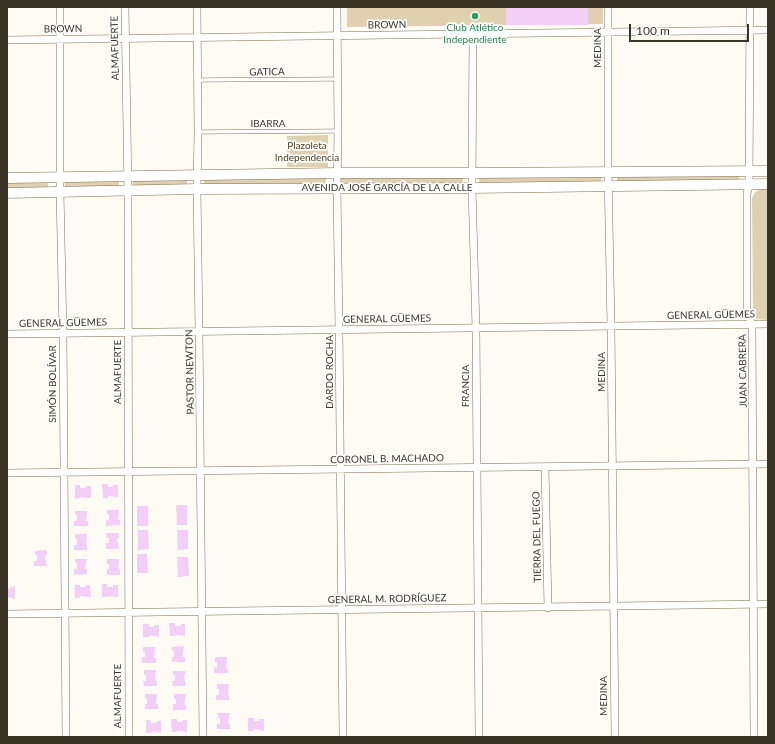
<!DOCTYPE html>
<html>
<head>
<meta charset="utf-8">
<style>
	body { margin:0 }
	#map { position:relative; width:775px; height:744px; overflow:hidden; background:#fefbf4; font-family:Lato,sans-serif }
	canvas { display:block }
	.frame { position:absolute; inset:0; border:8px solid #3a3427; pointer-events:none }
	.scale { position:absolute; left:629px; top:24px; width:120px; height:18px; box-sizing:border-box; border:2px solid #3a3427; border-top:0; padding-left:5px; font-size:12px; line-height:14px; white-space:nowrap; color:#3a3427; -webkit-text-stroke:3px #fff; paint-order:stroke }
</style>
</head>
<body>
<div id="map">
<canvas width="775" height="744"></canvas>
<div class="frame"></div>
<div class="scale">100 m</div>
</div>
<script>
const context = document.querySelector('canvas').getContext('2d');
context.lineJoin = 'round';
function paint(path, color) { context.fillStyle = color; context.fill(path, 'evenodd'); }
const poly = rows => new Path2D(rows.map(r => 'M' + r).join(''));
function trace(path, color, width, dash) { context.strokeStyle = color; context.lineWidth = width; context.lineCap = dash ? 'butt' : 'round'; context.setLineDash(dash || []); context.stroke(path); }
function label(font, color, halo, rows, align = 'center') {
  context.font = font + ' Lato,sans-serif'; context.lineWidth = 3.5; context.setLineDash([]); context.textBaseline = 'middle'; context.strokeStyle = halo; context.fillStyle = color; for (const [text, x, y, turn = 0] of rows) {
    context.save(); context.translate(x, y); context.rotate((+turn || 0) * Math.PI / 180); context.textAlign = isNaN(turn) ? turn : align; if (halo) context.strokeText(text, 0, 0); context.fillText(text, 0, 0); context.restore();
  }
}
const green = poly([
	[347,7,603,7,603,24,347,27],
	[328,135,328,167,287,167,287,136],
	[739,174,739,182,617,184,617,176],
	[601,175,601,183,479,185,479,178],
	[341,177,463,177,463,185,341,185],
	[204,178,326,178,326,185,204,186],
	[187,179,187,187,133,187,133,180],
	[119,180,119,187,65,188,65,181],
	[7,181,48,181,48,188,7,189],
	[761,189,768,189,768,320,756,319,753,313,752,198,755,192]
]);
const building = poly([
	[506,7,588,7,588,25,506,25],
	[102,484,108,484,108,487,113,487,113,485,118,485,118,497,108,496,108,498,103,498],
	[75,485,80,485,80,488,86,488,86,486,91,486,91,498,80,497,80,498,75,499],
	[176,505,187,505,187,525,177,525],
	[137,506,148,506,148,526,137,526],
	[107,510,119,510,118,520,120,520,120,525,106,526,106,520,109,520,109,514,107,514],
	[75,511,87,511,86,521,88,521,88,526,74,526,74,521,77,521,77,515,75,515],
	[138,530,148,530,149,549,138,550],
	[177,530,188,530,188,549,178,550],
	[106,533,119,533,119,538,117,538,119,549,106,549,106,543,109,543,109,538,107,538],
	[75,534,87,534,86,545,87,545,87,550,74,550,74,545,77,545,77,539,75,539],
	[47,550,47,555,45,556,47,566,34,566,34,561,37,561,37,555,35,555,35,551],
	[137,554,147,554,148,573,137,573],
	[177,557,188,557,189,576,178,577],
	[75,559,87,559,85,569,87,569,87,574,74,575,74,569,77,569,77,563,75,563],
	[107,559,119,559,118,569,120,569,120,575,107,575,107,569,109,569,109,564,107,564],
	[102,584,107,584,107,587,113,587,113,585,118,585,118,597,113,597,113,596,102,597],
	[75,585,80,585,80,587,86,587,86,585,90,585,91,597,80,596,80,598,75,598],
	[15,586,15,599,7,597,7,589,10,589,10,587],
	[169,623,175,623,175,626,181,626,181,624,185,624,185,636,175,635,175,636,170,636],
	[143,624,149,624,149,627,154,627,154,625,159,625,159,637,149,635,149,637,143,637],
	[184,646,183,657,185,657,185,662,172,662,172,657,174,657,174,651,172,651,172,647],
	[143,647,155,647,154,658,156,658,156,663,142,663,142,657,145,657,145,652,143,652],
	[215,657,227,657,226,668,227,668,228,673,214,673,214,667,217,668,217,662,215,662],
	[144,670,156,670,155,681,157,681,157,686,144,686,143,681,146,681,146,675,144,675],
	[173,671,185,671,185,675,184,676,186,686,173,686,172,681,175,681,175,675,173,675],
	[217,684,229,684,228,695,229,695,229,700,216,700,216,695,219,695,219,689,217,689],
	[145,694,157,694,156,704,158,704,158,709,145,709,145,704,147,704,147,698,145,698],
	[174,694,186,694,184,705,186,704,186,710,173,710,173,704,176,704,176,699,174,699],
	[218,713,230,713,228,724,230,724,230,729,217,729,217,724,220,724,220,718,218,718],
	[248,718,254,718,254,721,259,721,259,719,264,719,264,731,254,729,254,731,248,731],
	[171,719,177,719,177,722,182,722,183,720,187,720,187,732,177,731,177,732,172,732],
	[146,720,151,720,151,723,157,723,157,721,161,721,161,733,151,731,151,733,146,733]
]);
const lane = poly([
	[197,80,337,79],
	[198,132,338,131]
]);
const street = poly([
	[60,7,60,192,63,333,66,737],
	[125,7,128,191,129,737],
	[197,7,198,132,197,189,199,331,203,737],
	[337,7,338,131,337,188,339,330,343,737],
	[608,7,608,172,611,326,615,737],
	[750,7,749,185,747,194,747,315,752,324,754,737],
	[473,34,472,188,476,328,479,737],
	[7,40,768,30],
	[7,334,768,324],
	[545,467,548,608],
	[7,473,768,464],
	[7,614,768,604]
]);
const secondary = poly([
	[7,178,337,173,472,173,768,171],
	[7,193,197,189,472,188,768,184]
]);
const markers = [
	[475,16,4,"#2e9e5b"]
];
const streetNames = [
	["BROWN",387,25,-1],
	["BROWN",63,29,-1],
	["ALMAFUERTE",115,48,-91],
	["MEDINA",598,48,-90],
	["GATICA",267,72,-1],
	["IBARRA",268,124],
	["AVENIDA JOSÉ GARCÍA DE LA CALLE",387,188],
	["GENERAL GÜEMES",711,315,-1],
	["GENERAL GÜEMES",387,319,-1],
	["GENERAL GÜEMES",63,323,-1],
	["JUAN CABRERA",743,371,-91],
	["ALMAFUERTE",118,372,-90],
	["PASTOR NEWTON",190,372,-91],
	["DARDO ROCHA",330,372,-90],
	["MEDINA",602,372,-90],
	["SIMÓN BOLÍVAR",53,384,-90],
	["FRANCIA",466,386,-90],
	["CORONEL B. MACHADO",387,459,-1],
	["TIERRA DEL FUEGO",537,537,-91],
	["GENERAL M. RODRÍGUEZ",387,599,-1],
	["ALMAFUERTE",118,696,-90],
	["MEDINA",604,696,-90]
];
const leisureNames = [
	["Club Atlético",475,28],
	["Independiente",475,40]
];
const parkNames = [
	["Plazoleta",307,146],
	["Independencia",307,158]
];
paint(green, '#dfd1af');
paint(building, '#f3cff7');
trace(lane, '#7c6f50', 4.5);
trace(street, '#7c6f50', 8);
trace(secondary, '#7c6f50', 11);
trace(lane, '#fff', 3.5);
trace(street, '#fff', 7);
trace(secondary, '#fff', 10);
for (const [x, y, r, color] of markers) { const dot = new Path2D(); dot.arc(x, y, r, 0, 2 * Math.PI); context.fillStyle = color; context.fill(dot); trace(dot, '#fff', 1.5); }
label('10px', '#3a3427', '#fff', streetNames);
label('10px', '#27864d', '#fff', leisureNames);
label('10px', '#493b15', '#fff', parkNames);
</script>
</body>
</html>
